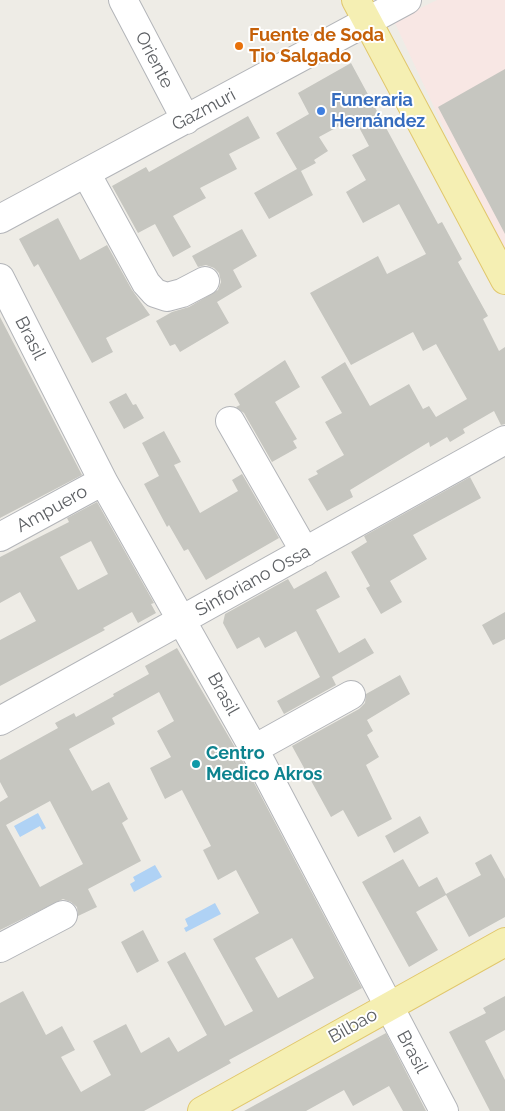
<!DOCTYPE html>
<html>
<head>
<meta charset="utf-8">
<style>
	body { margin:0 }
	canvas { display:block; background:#eeece6 }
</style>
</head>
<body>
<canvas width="505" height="1111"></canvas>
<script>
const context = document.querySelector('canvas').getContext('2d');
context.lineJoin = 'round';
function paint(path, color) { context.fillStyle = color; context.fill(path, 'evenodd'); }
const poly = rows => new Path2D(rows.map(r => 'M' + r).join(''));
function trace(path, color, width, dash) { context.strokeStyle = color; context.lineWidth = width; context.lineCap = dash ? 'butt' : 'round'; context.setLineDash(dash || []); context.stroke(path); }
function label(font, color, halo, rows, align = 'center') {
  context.font = font + ' Raleway,sans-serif'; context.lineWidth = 4; context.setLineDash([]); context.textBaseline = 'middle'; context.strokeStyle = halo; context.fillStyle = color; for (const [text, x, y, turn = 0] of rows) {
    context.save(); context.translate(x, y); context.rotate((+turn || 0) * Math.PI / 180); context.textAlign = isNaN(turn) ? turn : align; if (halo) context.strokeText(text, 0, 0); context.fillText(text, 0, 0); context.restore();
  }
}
const medical = poly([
	[437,0,505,0,505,260,394,21]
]);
const water = poly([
	[38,813,46,828,42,830,40,826,20,837,14,826],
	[155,865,162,877,134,892,130,884,135,881,133,877],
	[215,903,221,914,186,932,184,928,188,926,185,919]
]);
const building = poly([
	[351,63,438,224,442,222,462,259,458,262,488,316,483,319,499,351,505,347,505,424,501,425,494,411,463,429,465,433,450,442,447,437,430,447,429,442,350,490,353,497,327,511,308,479,318,474,316,471,344,455,325,422,342,413,321,377,345,362,370,406,409,384,423,409,429,406,436,417,467,399,436,344,423,351,413,332,351,365,310,293,378,256,387,274,426,254,399,204,363,223,346,192,366,180,352,155,369,146,354,118,319,137,328,151,314,160,316,163,301,171,313,195,269,219,254,193,297,169,276,133,309,114,298,93],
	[505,69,505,234,438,107],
	[248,116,260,138,229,154,237,169,200,188,206,198,173,216,191,247,173,257,155,224,138,233,112,186,146,167,149,172],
	[58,218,80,260,107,245,132,290,150,315,106,338,113,352,92,363,38,264,34,267,19,239],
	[242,229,257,256,233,270,242,287,217,302,229,323,180,352,175,344,170,346,156,321,172,312,189,307,218,290,221,282,219,273,214,268,206,265,198,267,192,256],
	[0,317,82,475,0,518],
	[285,360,300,387,275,402,297,439,293,441,297,448,272,462,244,413,236,407,240,405,234,394],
	[126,393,133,405,136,404,144,418,124,429,109,402],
	[164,431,181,462,174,465,200,513,238,491,232,480,242,474,279,538,206,580,188,549,184,551,169,525,167,527,144,484,159,476,142,443],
	[470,477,481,498,413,535,427,559,390,581,402,602,381,614,366,588,370,586,351,552,367,542,364,536],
	[97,502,154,603,151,604,156,613,138,623,132,612,103,628,105,630,0,686,0,640,36,621,20,592,0,603,0,557,69,522,67,518],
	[91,541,108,574,78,590,60,557],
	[326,571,340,597,316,610,339,653,365,638,374,653,332,677,336,685,284,714,277,701,320,677,296,631,265,648,259,637,237,649,223,623,225,614,288,579,294,589],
	[505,612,505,639,493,645,482,625],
	[177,648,240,756,362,988,229,1060,231,1063,144,1111,0,1111,0,1003,23,991,46,1035,62,1026,75,1050,61,1057,81,1092,111,1075,93,1041,126,1024,141,1053,169,1037,178,1052,207,1035,167,962,185,952,225,1026,253,1011,213,939,259,913,236,870,218,880,203,850,211,846,182,790,165,799,150,768,171,757,157,731,174,721,159,692,112,718,115,724,69,749,92,791,109,782,128,819,122,823,141,861,88,889,97,907,78,916,77,907,71,902,63,899,0,930,0,802,8,797,0,782,0,760,58,728,55,723,74,713,76,717,114,696,113,694,149,674,145,666],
	[50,801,83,864,40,887,6,825],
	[292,938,314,978,278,998,255,958],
	[400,675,410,694,367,720,373,731,367,735,379,757,366,765,392,819,358,837,343,810,331,817,292,746,359,709,365,703,366,694],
	[420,816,429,833,394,853,385,836],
	[491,854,505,879,505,917,469,937,446,895,416,912,438,950,409,967,362,882,403,859,419,887,437,877,446,894,481,875,475,863],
	[143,930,159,961,137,973,121,942],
	[505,996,505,1030,485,1041,505,1080,505,1111,490,1111,449,1032,486,1013,483,1008],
	[386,1033,426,1111,403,1111,389,1086,353,1106,344,1090,306,1111,244,1111]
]);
const minor = poly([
	[123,0,186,120],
	[86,173,146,283,155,293,167,297,182,293,205,281],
	[0,219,407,0],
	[0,278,103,481,254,749,444,1111],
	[230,421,305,552],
	[0,537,103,481],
	[0,721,505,440],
	[254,749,351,695],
	[0,948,63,915]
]);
const major = poly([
	[356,0,505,280],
	[202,1111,505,942]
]);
const markers = [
	[239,46,5,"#e8710a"],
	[321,111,5,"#3f7fe0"],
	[196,764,5,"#0f9aa8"]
];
const foodNames = [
	["Fuente de Soda",249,36],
	["Tio Salgado",249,57]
];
const streetNames = [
	["Oriente",154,60,62],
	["Gazmuri",204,110,-28],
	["Brasil",30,338,63],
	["Ampuero",52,509,-29],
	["Sinforiano Ossa",253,581,-29],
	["Brasil",223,694,61],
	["Bilbao",353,1026,-29],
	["Brasil",412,1052,62]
];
const shopNames = [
	["Funeraria",331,101],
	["Hernández",331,122]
];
const cultureNames = [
	["Centro",206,754],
	["Medico Akros",206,775]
];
paint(medical, '#f8e7e4');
paint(water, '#afd2f5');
paint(building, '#c6c6c0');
trace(minor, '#b3b5b9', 30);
trace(major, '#e1c76c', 30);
trace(minor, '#fff', 28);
trace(major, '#f5efb3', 28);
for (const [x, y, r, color] of markers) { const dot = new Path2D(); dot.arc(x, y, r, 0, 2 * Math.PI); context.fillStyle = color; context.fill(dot); trace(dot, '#fff', 2); }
label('bold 18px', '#c56008', '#fff', foodNames, 'left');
label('18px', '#5d6064', '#fff', streetNames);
label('bold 18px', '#366cbe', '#fff', shopNames, 'left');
label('bold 18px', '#0d838f', '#fff', cultureNames, 'left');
</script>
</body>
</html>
